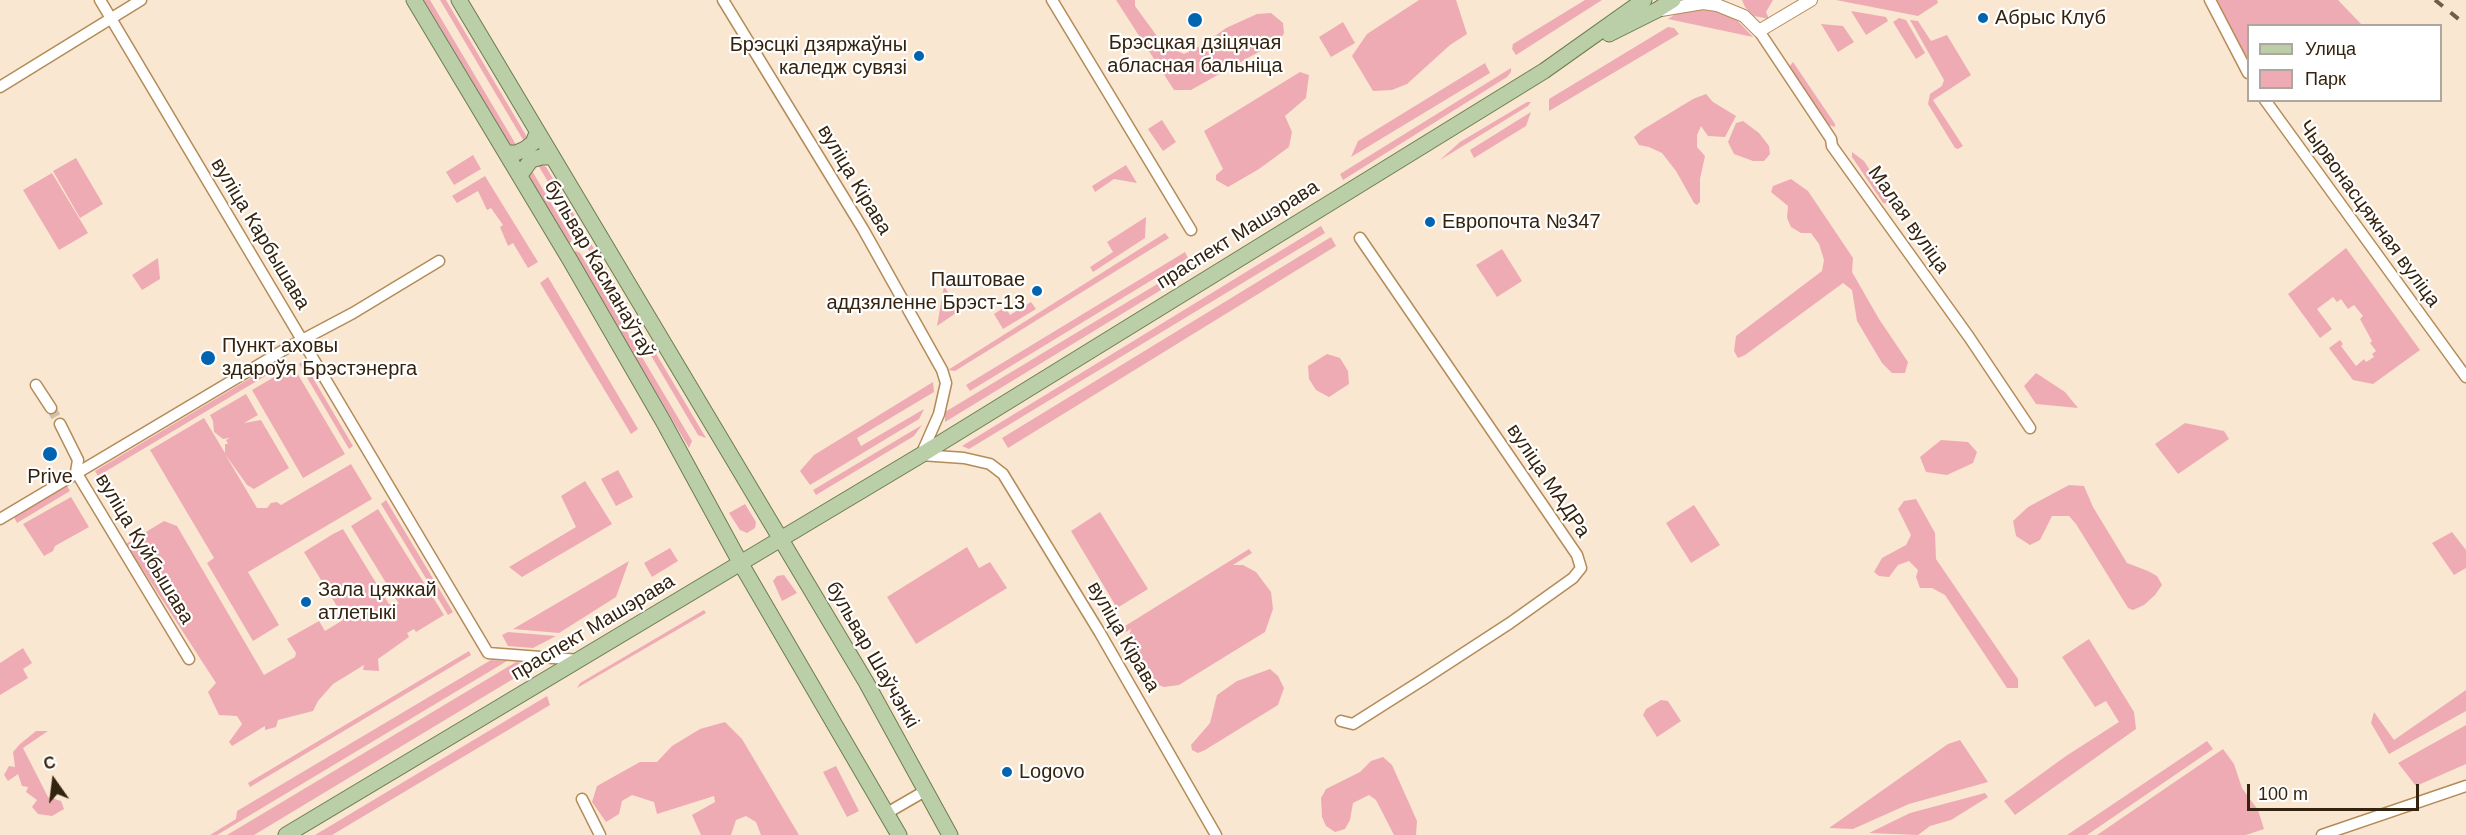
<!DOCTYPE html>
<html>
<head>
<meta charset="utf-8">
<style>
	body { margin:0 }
	#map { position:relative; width:2466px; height:835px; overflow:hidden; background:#f9e7d2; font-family:Arial,sans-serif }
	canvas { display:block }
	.legend { position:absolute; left:2247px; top:24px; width:195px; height:78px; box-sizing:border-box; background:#fff; border:2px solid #aea79f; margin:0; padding:8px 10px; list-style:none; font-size:18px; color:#34230e }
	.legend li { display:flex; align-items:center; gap:12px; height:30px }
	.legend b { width:30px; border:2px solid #aea79f }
	.north { position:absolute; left:24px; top:751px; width:60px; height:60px; -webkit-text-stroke:4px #fff; paint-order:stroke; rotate:346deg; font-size:16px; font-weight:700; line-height:24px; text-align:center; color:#34230e }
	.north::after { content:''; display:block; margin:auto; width:21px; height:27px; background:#34230e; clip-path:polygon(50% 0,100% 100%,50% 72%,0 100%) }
	.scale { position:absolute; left:2247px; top:784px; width:172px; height:27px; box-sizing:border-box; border:3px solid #34230e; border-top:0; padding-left:8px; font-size:18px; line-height:21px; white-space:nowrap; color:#34230e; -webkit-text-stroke:4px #fff; paint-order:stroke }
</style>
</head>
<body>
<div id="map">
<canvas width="2466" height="835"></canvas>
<ul class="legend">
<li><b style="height:8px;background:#bacea8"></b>Улица</li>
<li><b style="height:16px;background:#efabb4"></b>Парк</li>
</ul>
<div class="north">С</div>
<div class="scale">100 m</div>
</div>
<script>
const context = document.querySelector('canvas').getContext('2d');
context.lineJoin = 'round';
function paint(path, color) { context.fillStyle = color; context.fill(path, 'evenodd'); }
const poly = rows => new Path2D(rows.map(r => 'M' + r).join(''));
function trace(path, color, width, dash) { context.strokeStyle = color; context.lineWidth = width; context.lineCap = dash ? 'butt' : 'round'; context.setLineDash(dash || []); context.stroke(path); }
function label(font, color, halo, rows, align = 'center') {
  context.font = font + ' Arial,sans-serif'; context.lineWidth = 4.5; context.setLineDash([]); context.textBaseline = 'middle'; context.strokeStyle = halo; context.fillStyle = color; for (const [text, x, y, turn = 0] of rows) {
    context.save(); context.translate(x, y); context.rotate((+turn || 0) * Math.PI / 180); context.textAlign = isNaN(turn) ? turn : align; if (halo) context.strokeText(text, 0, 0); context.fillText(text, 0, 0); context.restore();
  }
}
const green = poly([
	[424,0,430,0,518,148,511,146],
	[440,0,446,0,527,137,525,143],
	[1116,0,1135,0,1135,6,1162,43,1184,54,1204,44,1226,28,1257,14,1271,13,1283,23,1284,33,1280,40,1191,90,1174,90],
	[1419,0,1456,0,1467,34,1450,45,1407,84,1392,90,1373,91,1352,56,1367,34],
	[1585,0,1602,0,1516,55,1512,49,1513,44],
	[1742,0,1773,0,1766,12,1769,19,1754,16,1745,7],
	[1836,0,1937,0,1938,3,1918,16],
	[2216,0,2338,0,2362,25,2248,26,2248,60],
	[1709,8,1733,16,1753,37,1668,19,1677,13],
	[1851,11,1886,17,1888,21,1866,35],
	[1899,18,1906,20,1925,53,1916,59,1893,22],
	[1910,20,1918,21,1931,41,1947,35,1971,75,1933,100,1963,146,1958,149,1955,148,1928,104,1930,94,1942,86,1944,80],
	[1343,22,1355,43,1331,57,1319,37],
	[1821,24,1843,26,1854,42,1838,52],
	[1668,27,1674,28,1679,34,1549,111,1549,99],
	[1793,62,1835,124,1835,127,1829,125,1789,67],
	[1485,63,1490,73,1351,157,1358,141],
	[1511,68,1511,72,1507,77,1343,180,1340,174],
	[1300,72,1309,75,1306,98,1285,116,1292,132,1289,147,1259,169,1228,187,1216,180,1216,175,1223,169,1204,131],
	[1706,94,1713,102,1736,116,1725,137,1708,136,1701,126,1697,135,1697,147,1705,156,1700,179,1700,202,1697,205,1694,203,1676,171,1662,153,1649,147,1639,145,1634,137,1642,130,1693,99],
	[1527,102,1531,102,1528,106,1440,160,1460,142],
	[1531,112,1526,126,1474,158,1470,150],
	[1162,120,1176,142,1163,151,1148,129],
	[1743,121,1759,133,1769,146,1770,154,1764,161,1753,161,1734,154,1728,142,1736,123],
	[1852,152,1864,161,1891,204,1883,203,1852,157],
	[473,155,481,169,454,185,446,172],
	[76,158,103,204,80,218,53,171],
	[541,164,546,167,586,235,579,234,538,165],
	[1126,165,1137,183,1114,179,1095,192,1092,186],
	[531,169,572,239,569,245,529,176],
	[52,173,88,233,59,250,23,190],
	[485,176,538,262,528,268,513,243,508,246,500,227,503,225,491,208,487,210,478,191,457,203,452,196],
	[1791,179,1808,191,1853,258,1852,272,1879,319,1908,362,1905,373,1892,373,1882,363,1857,321,1852,290,1843,283,1745,355,1738,358,1734,351,1736,336,1822,271,1824,260,1819,244,1811,233,1801,233,1791,227,1787,218,1788,206,1771,192,1773,186],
	[1146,217,1145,238,1093,272,1090,267,1113,252,1107,242],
	[1321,226,1325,233,969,449,962,446],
	[1165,233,1169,238,955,371,948,370],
	[1331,237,1336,246,1008,448,1002,438],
	[590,242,706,438,698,435,588,249],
	[2346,248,2420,350,2373,384,2353,380,2329,348,2340,340,2343,344,2341,346,2356,366,2364,359,2366,362,2374,357,2372,354,2376,351,2370,343,2372,341,2360,319,2363,316,2354,305,2348,309,2341,299,2337,302,2333,297,2317,309,2332,329,2320,338,2288,294],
	[1502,249,1522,281,1497,297,1476,265],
	[576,251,580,253,692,441,689,448,573,252],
	[1212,251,1197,268,945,422,945,412],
	[1185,252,1188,258,970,391,966,385],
	[158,258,160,279,142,290,132,275],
	[548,277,638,429,631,434,540,283],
	[944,286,955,304,956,313,937,326],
	[1031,302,1036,309,1003,329,994,314,1005,307,1010,315],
	[1327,354,1340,358,1348,371,1349,384,1329,397,1316,390,1309,379,1308,366],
	[284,358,287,363,98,476,95,471],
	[303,361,353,446,349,449,299,364],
	[293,366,345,454,303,478,252,390],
	[2036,373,2065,392,2078,408,2036,404,2024,386],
	[933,382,934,392,857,438,861,446,924,409,919,419,810,485,800,471,814,455],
	[246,394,258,415,244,423,261,420,289,468,254,489,247,485,225,454,257,508,267,508,271,503,277,502,281,505,351,464,372,499,248,572,279,625,253,641,207,563,214,558,150,450,204,418,225,453,225,444,228,444,226,440,230,438,223,439,214,432,213,421,210,415],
	[2185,423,2224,431,2229,439,2178,474,2155,444],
	[922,425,914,436,816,495,813,490],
	[1941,440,1968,442,1977,452,1973,463,1947,475,1926,472,1920,457],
	[618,470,633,497,616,506,601,479],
	[585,481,612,524,522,577,509,567,576,527,561,496],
	[2069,485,2084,486,2093,507,2127,563,2148,571,2157,576,2162,585,2155,595,2144,605,2133,610,2128,608,2076,524,2069,516,2052,516,2040,540,2030,545,2016,536,2013,521,2028,507],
	[67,486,70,491,17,523,14,517],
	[71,497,89,527,55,546,53,551,44,556,23,524],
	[1916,499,1935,533,1936,559,2018,679,2018,688,2007,688,1945,595,1932,588,1920,588,1916,577,1918,570,1909,561,1898,565,1889,577,1879,576,1874,572,1882,558,1906,545,1911,535,1898,509,1904,501],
	[386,500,453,612,448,615,381,504],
	[745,504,756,522,755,528,747,533,740,530,729,513],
	[1694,505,1720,545,1691,563,1666,523],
	[378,509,444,615,416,632,414,629,407,633,409,637,378,659,379,671,363,670,364,665,333,684,318,701,313,711,278,720,276,727,265,730,265,726,232,746,229,742,242,724,237,716,219,715,208,692,216,683,126,544,164,521,177,526,264,675,295,657,296,653,287,639,319,621,325,631,343,620,341,613,304,552,333,534,343,529,389,604,399,604,351,526],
	[1100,512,1148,589,1117,608,1071,531],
	[2452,532,2466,550,2466,568,2454,575,2432,543],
	[967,547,979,568,990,562,1007,588,916,644,887,597],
	[670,548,678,561,652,577,644,563],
	[1249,549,1252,553,1233,565,1243,565,1256,572,1271,592,1273,609,1265,632,1179,685,1164,687,1147,681,1136,670,1129,658,1127,644,1131,629,1119,636,1117,631],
	[629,561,616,597,559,633,513,629],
	[784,575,797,593,782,601,773,581,777,576],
	[704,610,706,613,577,688,580,683],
	[508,632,556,636,533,648,508,646,502,635],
	[2089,639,2134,712,2136,729,2015,815,2004,801,2066,756,2119,722,2106,701,2095,707,2062,657],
	[23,648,32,663,23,669,28,678,0,695,0,663],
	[469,651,471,655,250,787,248,783],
	[491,660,507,661,217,835,210,835,236,819,237,811],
	[516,662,531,664,533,667,254,835,227,835],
	[1270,669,1278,676,1284,688,1278,705,1205,750,1198,753,1192,750,1191,745,1210,723,1217,695,1237,681],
	[2466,690,2466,711,2389,754,2371,723,2374,712,2394,740],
	[547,696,550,705,332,835,315,835],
	[1661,700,1668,701,1681,721,1657,737,1643,715,1646,709],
	[725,722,742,739,799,835,761,835,756,822,746,816,736,820,731,835,701,835,692,815,715,802,714,796,657,814,654,802,632,795,622,801,619,814,606,822,592,802,597,786,640,762,657,762,672,746,700,729],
	[2466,725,2466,764,2416,786,2398,763],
	[36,731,48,731,23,748,48,797,61,801,64,809,52,816,38,814,32,807,37,800,26,792,28,787,22,786,18,774,8,781,4,775,9,766,15,767,13,752,20,744],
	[1960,740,1988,782,1909,804,1853,829,1829,828,1948,744],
	[2207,741,2213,749,2087,835,2067,835],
	[2223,749,2234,764,2242,788,2258,810,2264,829,2246,835,2097,835],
	[1383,757,1392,765,1417,821,1416,835,1394,835,1376,800,1369,795,1353,803,1350,820,1345,829,1335,832,1326,826,1322,817,1321,798,1326,789,1360,772,1371,761],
	[836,766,859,811,847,817,823,772],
	[1985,793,1988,797,1951,820,1930,826,1918,835,1869,833,1910,813]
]);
const minorTunnel = poly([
	[51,408,60,424]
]);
const minor = poly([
	[100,0,488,653,580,660],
	[723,0,863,229,942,370,946,383,939,414,921,455,964,458,990,464,1003,474,1100,633,1216,835],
	[1052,0,1191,230],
	[2210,0,2248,73],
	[1759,31,1831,139,1832,146,1969,337,2030,428],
	[0,87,141,0],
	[2265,100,2466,377],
	[36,385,51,408],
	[60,424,78,460,76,472,189,659],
	[0,519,287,348,353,313,439,261],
	[1341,721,1353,724,1424,679,1510,623,1573,578,1581,568,1577,555,1551,517,1360,238],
	[582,799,600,835],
	[887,813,925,791],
	[2322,835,2466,786]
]);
const tertiary = poly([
	[1661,10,1703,3,1717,5,1744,16,1759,31,1811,0]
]);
const primary = poly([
	[414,0,570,260,663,421,741,564,899,835],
	[459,0,866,682,950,835],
	[1609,34,1657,10,1673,0],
	[506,153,516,153,525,149,533,143,537,133],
	[520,175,531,160,541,157,551,157],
	[286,835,921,455,1544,71,1644,0]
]);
const rail = poly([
	[2435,0,2466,25]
]);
const markers = [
	[1983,18,6,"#0064b1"],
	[1195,20,8,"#0064b1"],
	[919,56,6,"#0064b1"],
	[1430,222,6,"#0064b1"],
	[1037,291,6,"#0064b1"],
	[208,358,8,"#0064b1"],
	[50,454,8,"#0064b1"],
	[306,602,6,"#0064b1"],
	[1007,772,6,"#0064b1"]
];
const poiNames = [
	["Абрыс Клуб",1995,18],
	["Брэсцкая дзіцячая",1195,43,"center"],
	["абласная бальніца",1195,66,"center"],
	["Брэсцкі дзяржаўны",907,45,"right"],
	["каледж сувязі",907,68,"right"],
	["Европочта №347",1442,222],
	["Паштовае",1025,280,"right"],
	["аддзяленне Брэст-13",1025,303,"right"],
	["Пункт аховы",222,346],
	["здароўя Брэстэнерга",222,369],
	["Prive",50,477,"center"],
	["Зала цяжкай",318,590],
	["атлетыкі",318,613],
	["Logovo",1019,772]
];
const streetNames = [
	["вуліца Кірава",854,180,59],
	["Чырвонасцяжная вуліца",2369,214,54],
	["Малая вуліца",1908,220,55],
	["вуліца Карбышава",260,234,59],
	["праспект Машэрава",1238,235,-32],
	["бульвар Касманаўтаў",599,269,60],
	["вуліца МАДРа",1548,481,56],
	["вуліца Куйбышава",144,549,59],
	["праспект Машэрава",593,628,-31],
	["вуліца Кірава",1123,637,60],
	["бульвар Шаўчэнкі",872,655,60]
];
paint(green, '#efabb4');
trace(minorTunnel, '#d2c0ab', 10, [10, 5]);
trace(minor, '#b58b58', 13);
trace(tertiary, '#b58b58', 14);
trace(primary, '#6d7d4c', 17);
trace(minor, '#fff', 10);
trace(tertiary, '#fff', 12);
trace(primary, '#bacea8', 15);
trace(rail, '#6f5e49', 4, [10, 10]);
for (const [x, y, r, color] of markers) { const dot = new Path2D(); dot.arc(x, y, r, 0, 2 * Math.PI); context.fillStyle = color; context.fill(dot); trace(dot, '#fff', 2); }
label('20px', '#34230e', '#fff', poiNames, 'left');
label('20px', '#34230e', '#fff', streetNames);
</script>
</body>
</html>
